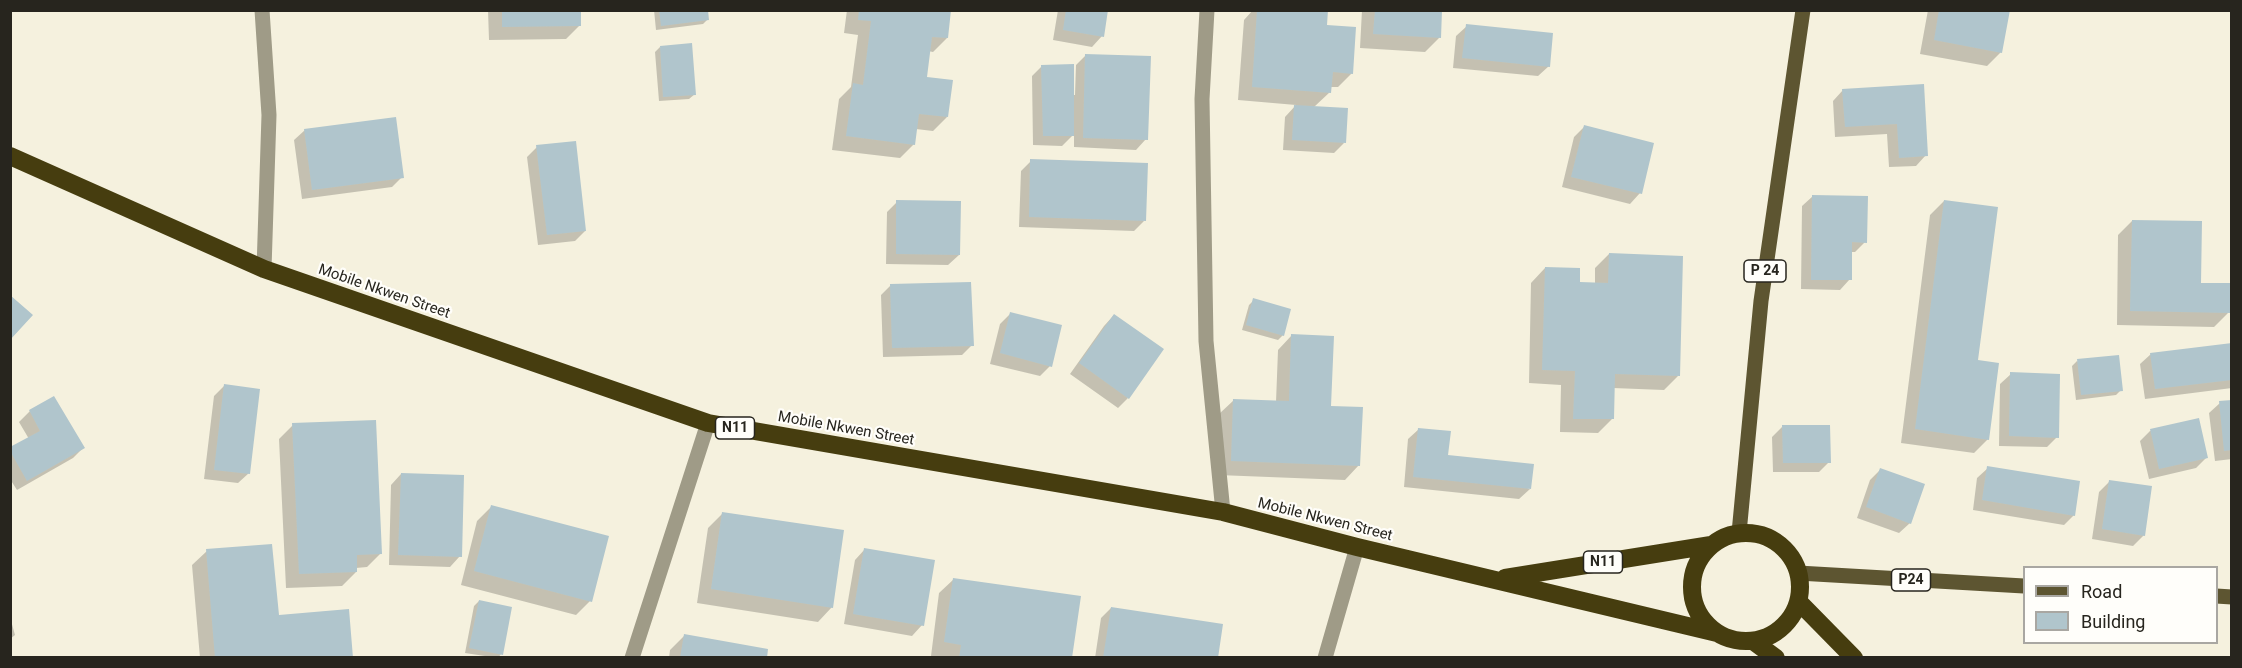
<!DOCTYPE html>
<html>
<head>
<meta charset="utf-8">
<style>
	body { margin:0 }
	#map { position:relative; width:2242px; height:668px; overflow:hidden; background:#f5f1de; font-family:Roboto,sans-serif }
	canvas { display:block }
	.frame { position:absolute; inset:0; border:12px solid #27251e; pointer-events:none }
	.legend { position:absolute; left:2023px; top:566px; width:195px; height:78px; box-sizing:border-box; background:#fffefa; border:2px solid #a9a7a2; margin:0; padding:8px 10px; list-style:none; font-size:18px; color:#27251e }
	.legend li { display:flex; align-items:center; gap:12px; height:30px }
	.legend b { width:30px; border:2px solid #a9a7a2 }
</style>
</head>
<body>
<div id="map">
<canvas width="2242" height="668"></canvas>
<div class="frame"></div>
<ul class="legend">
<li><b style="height:8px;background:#5d5531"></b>Road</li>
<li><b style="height:16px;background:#b0c5cc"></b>Building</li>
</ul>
</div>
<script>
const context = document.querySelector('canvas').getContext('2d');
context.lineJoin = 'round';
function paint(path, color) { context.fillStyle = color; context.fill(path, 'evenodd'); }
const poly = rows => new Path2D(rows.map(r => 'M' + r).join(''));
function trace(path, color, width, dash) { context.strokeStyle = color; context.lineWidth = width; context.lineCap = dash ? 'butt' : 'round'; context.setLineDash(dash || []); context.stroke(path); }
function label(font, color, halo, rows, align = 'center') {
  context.font = font + ' Roboto,sans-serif'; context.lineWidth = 4.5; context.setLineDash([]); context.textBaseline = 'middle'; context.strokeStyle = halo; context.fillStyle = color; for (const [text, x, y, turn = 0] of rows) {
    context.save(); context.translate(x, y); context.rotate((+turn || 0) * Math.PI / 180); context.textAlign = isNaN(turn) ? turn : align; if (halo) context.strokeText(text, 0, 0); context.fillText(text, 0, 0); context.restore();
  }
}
const shadow = poly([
	[488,10,579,10,580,25,566,39,489,40],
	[654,10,707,10,708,19,703,24,656,30],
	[847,10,950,10,947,38,933,52,928,51,925,78,947,117,933,131,916,129,914,144,900,158,832,150,839,99,851,87,858,35,844,33],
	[1058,10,1107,10,1102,36,1092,47,1053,40],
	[1253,10,1327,11,1325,27,1352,73,1338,87,1330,87,1330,92,1314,107,1344,143,1334,153,1283,150,1285,117,1296,105,1238,100,1244,20],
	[1362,10,1441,10,1439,38,1425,52,1360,48],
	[1928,10,2009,10,2001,52,1987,66,1920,54],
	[1467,26,1549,66,1538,76,1453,68,1456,36],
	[660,47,695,94,689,99,659,101,655,52],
	[1086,55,1146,139,1136,150,1074,147,1074,134,1062,146,1033,145,1032,76,1042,66,1072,95,1075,95,1076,65],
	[1923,86,1926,155,1916,166,1889,167,1887,134,1835,137,1833,101,1843,90],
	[1584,127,1640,193,1630,204,1562,187,1574,137],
	[305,130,402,177,392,187,302,199,294,140],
	[537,147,585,231,575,241,538,245,527,157],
	[1031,161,1144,221,1134,231,1019,227,1021,171],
	[1813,196,1865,242,1855,252,1851,252,1850,279,1840,290,1801,289,1802,206],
	[1944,201,1976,361,1988,439,1974,453,1901,443,1930,215],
	[897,202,959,255,948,265,886,264,887,212],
	[2132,221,2228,313,2214,327,2117,325,2118,235],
	[1609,254,1678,376,1664,390,1613,388,1612,419,1598,433,1560,432,1561,385,1529,383,1531,283,1545,268,1578,283,1595,284,1595,268],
	[891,285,972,345,962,355,883,357,881,295],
	[1254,300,1283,335,1278,340,1242,330,1249,305],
	[1011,313,1050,366,1040,376,990,364,1000,324],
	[1114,315,1128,398,1118,408,1070,374,1104,326],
	[1292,335,1359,465,1345,480,1218,475,1219,414,1234,400,1276,402,1278,350],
	[2232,344,2232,388,2145,399,2140,364,2151,354],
	[2077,361,2121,390,2116,395,2076,400,2072,366],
	[2011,374,2057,437,2047,447,1999,446,2000,384],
	[224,386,249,473,238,483,204,479,214,396],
	[54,398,83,448,73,458,17,490,10,479,10,449,29,439,19,422,30,411],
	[2232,402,2232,459,2215,461,2209,413,2220,403],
	[2198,420,2206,458,2196,468,2149,479,2140,441,2150,431],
	[293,425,381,553,367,567,356,568,356,572,342,586,286,588,279,439],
	[1782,427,1829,462,1819,472,1773,472,1772,437],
	[1419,429,1447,457,1530,489,1519,499,1404,487,1408,439],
	[1988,468,2074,515,2064,525,1973,510,1977,478],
	[1880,470,1910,523,1899,533,1857,518,1870,480],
	[401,474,460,556,450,567,389,565,391,485],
	[2109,482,2144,535,2133,546,2092,539,2099,492],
	[491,507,590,601,576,615,461,585,477,521],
	[722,514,832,607,818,622,697,603,708,528],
	[865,549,922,625,912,636,844,624,855,560],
	[207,551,277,617,352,658,200,658,192,565],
	[954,579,1071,658,931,656,939,593],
	[479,601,501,654,498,658,465,653,474,606],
	[1111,608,1216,658,1095,658,1101,618],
	[10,617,15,635,10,639],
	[684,636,766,658,669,658,670,650]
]);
const building = poly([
	[502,10,581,10,581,26,502,27],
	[659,10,708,10,709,20,661,26],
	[859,10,951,10,948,38,932,37,927,77,953,80,948,117,919,114,915,145,846,136,853,83,863,85,871,21,858,20],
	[1066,10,1108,10,1104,37,1063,30],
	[1257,10,1328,10,1327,25,1356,27,1353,74,1333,72,1331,93,1252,87],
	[1375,10,1442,10,1441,38,1373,34],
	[1939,10,2010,10,2002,53,1934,40],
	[1466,24,1553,33,1550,67,1462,58],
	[692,43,696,95,663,97,660,46],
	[1085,54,1151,56,1148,140,1083,138],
	[1074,64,1074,136,1043,136,1041,65],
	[1924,84,1928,156,1899,158,1897,124,1845,127,1842,89],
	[1294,105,1348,108,1346,143,1292,140],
	[396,117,404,178,312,190,304,129],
	[1584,125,1654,143,1642,194,1571,177],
	[576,141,586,231,547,235,536,145],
	[1030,159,1148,163,1146,221,1029,217],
	[1812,195,1868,196,1867,243,1852,242,1852,280,1811,280],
	[896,200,961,201,960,255,896,254],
	[1944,200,1998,207,1978,360,1999,363,1989,440,1915,429],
	[2132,220,2202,221,2201,283,2230,283,2230,313,2130,311],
	[1609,253,1683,256,1680,376,1615,374,1614,419,1573,419,1575,371,1542,370,1545,267,1580,268,1580,282,1608,283],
	[971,282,974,346,892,348,890,284],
	[10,295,33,315,10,340],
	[1253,298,1291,309,1284,336,1246,325],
	[1010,312,1062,325,1052,367,1000,353],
	[1114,314,1164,349,1129,399,1079,363],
	[1291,334,1334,336,1331,406,1363,407,1360,466,1231,461,1233,399,1289,401],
	[2232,343,2232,380,2155,389,2150,353],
	[2119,355,2123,391,2081,395,2077,359],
	[2010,372,2060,374,2059,438,2009,436],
	[224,384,260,389,250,474,214,470],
	[54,396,85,448,27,481,10,451,10,447,40,431,29,410],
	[2232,400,2232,450,2224,451,2219,401],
	[2199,418,2208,458,2159,469,2150,429],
	[376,420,382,554,357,555,357,572,299,574,292,423],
	[1782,425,1830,425,1831,463,1783,463],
	[1418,428,1451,431,1448,455,1534,464,1531,489,1413,477],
	[1987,466,2080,481,2075,516,1982,500],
	[1880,468,1925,484,1911,524,1866,507],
	[401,473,464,475,462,557,398,555],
	[2109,480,2152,486,2145,536,2102,529],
	[491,505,609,536,592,602,474,571],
	[722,512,844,530,833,608,711,589],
	[272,544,279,615,349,609,353,658,215,658,206,549],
	[864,548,935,560,924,626,853,614],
	[953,578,1081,596,1072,658,959,658,961,645,944,642],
	[479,600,512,607,503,655,469,648],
	[1111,607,1223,624,1218,658,1103,658],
	[684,634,768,649,767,658,680,658]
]);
const minor = poly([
	[262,10,269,115,264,269],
	[1207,10,1202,99,1206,341,1223,512],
	[632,658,708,423],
	[1325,658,1357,547]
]);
const major = poly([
	[1739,533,1761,301,1803,10],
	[1798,573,2024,586],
	[2216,596,2232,597]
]);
const highway = poly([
	[10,156,264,269,708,423,1223,512,1357,547,1717,633],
	'1692 587a54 54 0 1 1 108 0a54 54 0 1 1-108 0Z',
	[1505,578,1711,545],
	[1798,601,1854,658],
	[1753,641,1776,658]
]);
const shields = [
	[1765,271,42],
	[735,428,39],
	[1603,562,39],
	[1911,580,39]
];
const shieldNames = [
	["P 24",1765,271],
	["N11",735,428],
	["N11",1603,562],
	["P24",1911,580]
];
const streetNames = [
	["Mobile Nkwen Street",384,292,19],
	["Mobile Nkwen Street",846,429,10],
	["Mobile Nkwen Street",1325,520,14]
];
paint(shadow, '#0003');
paint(building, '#b0c5cc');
trace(minor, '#9f9b87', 15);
trace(major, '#5d5531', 15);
trace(highway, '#463d0f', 18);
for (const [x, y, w] of shields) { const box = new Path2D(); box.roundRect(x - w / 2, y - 11, w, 22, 4.5); context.fillStyle = '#fffefa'; context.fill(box); trace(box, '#27251e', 1.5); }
label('bold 14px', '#27251e', null, shieldNames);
label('15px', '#27251e', '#fffefa', streetNames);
</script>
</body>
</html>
